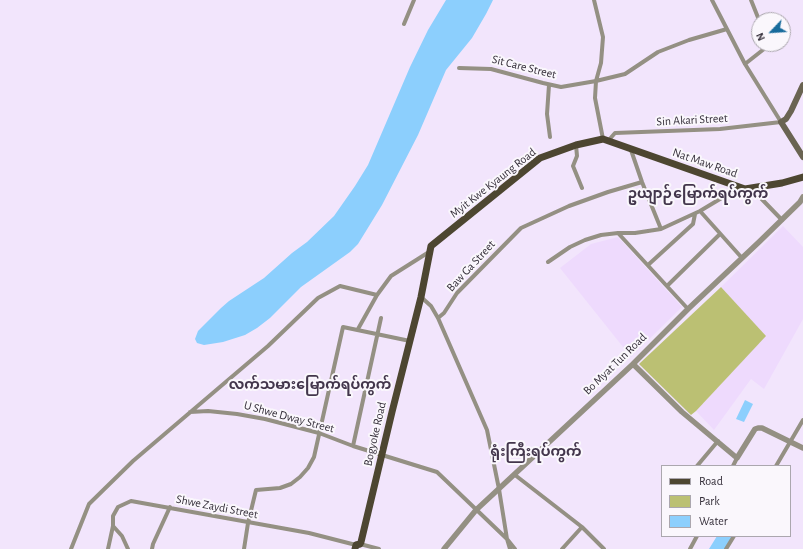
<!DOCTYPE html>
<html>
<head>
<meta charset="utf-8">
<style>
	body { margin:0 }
	#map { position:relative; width:803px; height:549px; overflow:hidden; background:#f2e5fc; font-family:"Alegreya Sans",sans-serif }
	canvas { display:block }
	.legend { position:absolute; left:661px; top:465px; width:130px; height:72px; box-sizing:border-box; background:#faf7fc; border:1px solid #aba7ae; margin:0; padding:5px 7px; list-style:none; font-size:12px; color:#342e39 }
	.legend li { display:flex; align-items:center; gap:8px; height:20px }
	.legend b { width:20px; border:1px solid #aba7ae }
	.north { position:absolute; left:751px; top:12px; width:40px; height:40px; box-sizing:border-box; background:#faf7fc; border:1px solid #aba7ae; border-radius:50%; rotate:245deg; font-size:11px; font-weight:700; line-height:16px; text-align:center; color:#342e39 }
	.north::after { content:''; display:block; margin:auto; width:14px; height:18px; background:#176b9c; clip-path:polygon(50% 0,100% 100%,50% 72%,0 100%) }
</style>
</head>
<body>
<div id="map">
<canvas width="803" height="549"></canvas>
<ul class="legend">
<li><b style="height:5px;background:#4d4631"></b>Road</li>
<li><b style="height:11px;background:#bbc073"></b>Park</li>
<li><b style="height:11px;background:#8ccffd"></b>Water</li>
</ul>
<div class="north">N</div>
</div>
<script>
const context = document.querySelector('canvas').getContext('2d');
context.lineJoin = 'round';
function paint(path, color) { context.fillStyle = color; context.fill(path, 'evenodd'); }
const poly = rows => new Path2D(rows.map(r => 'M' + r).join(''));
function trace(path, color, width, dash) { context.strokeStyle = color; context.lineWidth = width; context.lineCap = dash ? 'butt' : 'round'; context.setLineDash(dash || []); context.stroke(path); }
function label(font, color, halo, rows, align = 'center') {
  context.font = font + ' "Alegreya Sans","Noto Sans Myanmar",sans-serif'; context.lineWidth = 4; context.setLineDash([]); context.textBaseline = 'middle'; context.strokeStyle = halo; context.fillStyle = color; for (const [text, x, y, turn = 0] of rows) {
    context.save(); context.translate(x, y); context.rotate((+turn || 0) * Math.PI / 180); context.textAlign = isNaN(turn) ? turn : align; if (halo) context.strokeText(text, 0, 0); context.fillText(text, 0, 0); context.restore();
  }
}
const built = poly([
	[783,226,803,247,803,319,764,389,751,379,714,430,696,411,765,336,721,287],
	[618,237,682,307,631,357,560,268,591,244]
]);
const green = poly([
	[721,287,766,336,696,411,691,415,639,364]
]);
const water = poly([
	[446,0,493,0,486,14,472,38,446,70,418,135,382,205,358,244,350,252,301,287,270,318,257,328,245,335,223,342,204,345,197,343,195,339,198,331,221,308,229,301,264,278,292,253,307,242,334,216,355,186,368,165,410,67,428,30],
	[745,400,753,404,744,422,736,419],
	[717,536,735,536,726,549,709,549]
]);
const minor = poly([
	[594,0,603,37,601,63,596,81,595,98,603,139],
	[751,0,759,20],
	[404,24,414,0],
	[745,64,764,49,768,44],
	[459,68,491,69,543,83,561,87,596,81,625,74,658,52,689,40,727,29],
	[549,85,547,114,550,137],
	[608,141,615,133,720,129,781,122,745,64,712,0],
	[576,145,577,156,573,166,582,188],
	[631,150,642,182,661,229],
	[751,188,782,220],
	[700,211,742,258],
	[618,233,688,309],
	[548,262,570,247,585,240,601,235,618,233,635,233,661,229,700,211,740,187],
	[648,265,693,224,695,214],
	[667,286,720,234],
	[421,297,431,306,438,318,487,430,499,489,507,539,510,549],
	[438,318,444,313,457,293,521,228,569,206,608,192,642,182],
	[358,329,377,295,391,276,429,252],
	[190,412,208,411,237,414,265,419,319,433,353,446,437,472,507,539,515,549],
	[353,446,381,318],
	[697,466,718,441],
	[733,466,737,458],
	[776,466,803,420],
	[515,475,582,527,562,549],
	[113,526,122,536,128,549],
	[582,527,604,549],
	[360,544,379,549],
	[71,549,89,504,133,461,268,346,318,298,340,286,377,295],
	[108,549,113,526,113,516,118,507,131,501,309,533,356,545],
	[152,549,153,544,170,507],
	[244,549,248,523,256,490,280,488,291,484,300,477,308,468,314,457,343,327,410,341],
	[690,549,697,536],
	[726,549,734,536]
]);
const tertiary = poly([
	[633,364,682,412,737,458,755,429,758,428,762,428,803,448],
	[444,549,476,510,633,364,688,309,759,242,800,202,803,197]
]);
const secondary = poly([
	[803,85,791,111,786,119,781,122,803,157]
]);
const primary = poly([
	[355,549,356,545,360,544,361,542,392,412,421,297,431,246,540,158,576,145,603,139,745,189,782,183,803,177]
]);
const streetNames = [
	["Sit Care Street",524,67,14],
	["Sin Akari Street",692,120,-3],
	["Nat Maw Road",705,163,19],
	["Myit Kwe Kyaung Road",493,183,-38],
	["Baw Ga Street",471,266,-47],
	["Bo Myat Tun Road",615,364,-44],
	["U Shwe Dway Street",289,417,15],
	["Bogyoke Road",375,434,-77],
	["Shwe Zaydi Street",217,507,11]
];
const quarterNames = [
	["ဥယျာဉ်မြောက်ရပ်ကွက်",698,194],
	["လက်သမားမြောက်ရပ်ကွက်",310,385],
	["ရုံးကြီးရပ်ကွက်",536,452]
];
paint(built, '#eedafd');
paint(green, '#bbc073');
paint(water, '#8ccffd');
trace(minor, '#949083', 4);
trace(tertiary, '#949083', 5.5);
trace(secondary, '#6a6452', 6);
trace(primary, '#4d4631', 7);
label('12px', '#342e39', '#faf7fc', streetNames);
label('bold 14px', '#43364c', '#faf7fc', quarterNames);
</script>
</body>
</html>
